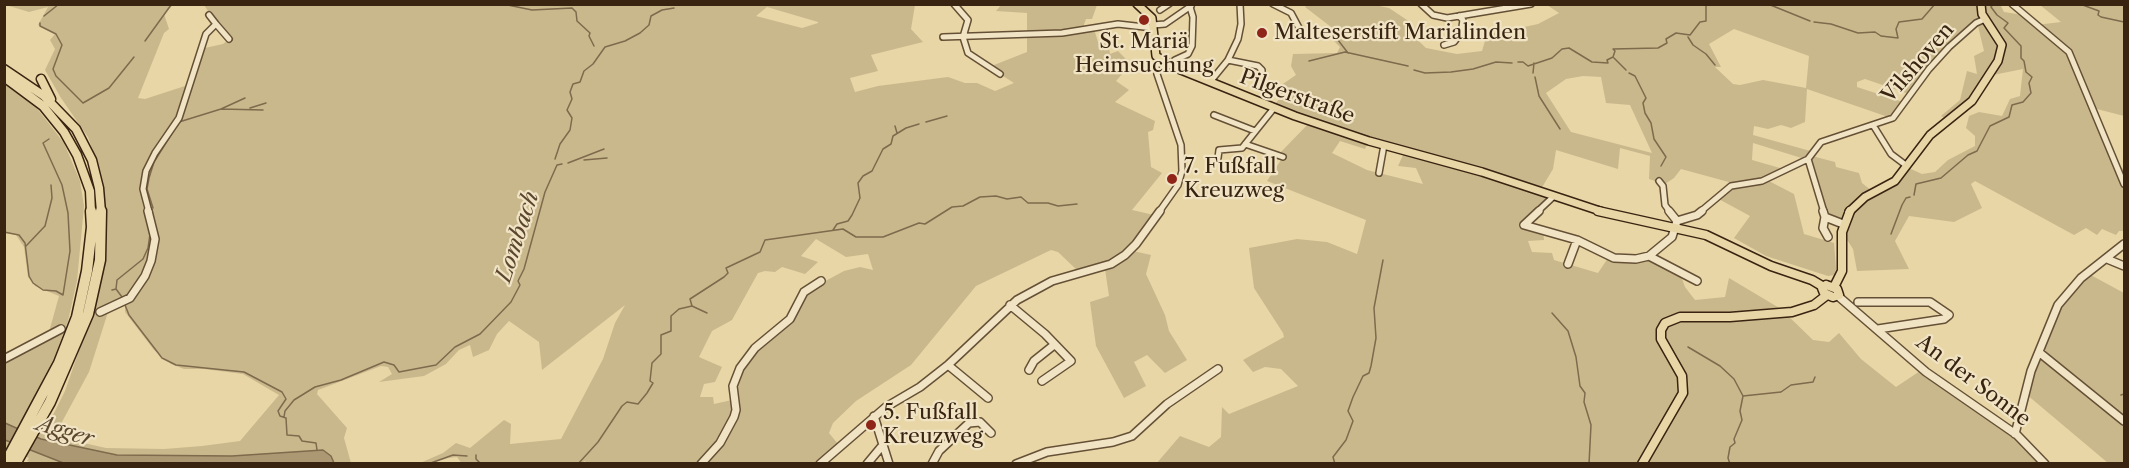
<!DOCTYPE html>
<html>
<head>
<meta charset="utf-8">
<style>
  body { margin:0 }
  #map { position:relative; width:2129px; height:468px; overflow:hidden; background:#e8d6a6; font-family:"Libre Caslon Text",serif }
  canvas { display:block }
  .frame { position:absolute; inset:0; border:6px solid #392311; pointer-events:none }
</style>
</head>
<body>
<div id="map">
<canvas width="2129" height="468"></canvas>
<div class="frame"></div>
</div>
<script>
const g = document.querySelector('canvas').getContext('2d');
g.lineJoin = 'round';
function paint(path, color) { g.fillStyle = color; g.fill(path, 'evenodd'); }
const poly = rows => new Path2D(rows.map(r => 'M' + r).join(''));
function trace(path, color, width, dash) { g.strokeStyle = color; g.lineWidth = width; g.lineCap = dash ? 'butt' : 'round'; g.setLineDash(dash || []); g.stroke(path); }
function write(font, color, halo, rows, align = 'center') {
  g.font = font + ' "Libre Caslon Text",serif'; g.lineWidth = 4.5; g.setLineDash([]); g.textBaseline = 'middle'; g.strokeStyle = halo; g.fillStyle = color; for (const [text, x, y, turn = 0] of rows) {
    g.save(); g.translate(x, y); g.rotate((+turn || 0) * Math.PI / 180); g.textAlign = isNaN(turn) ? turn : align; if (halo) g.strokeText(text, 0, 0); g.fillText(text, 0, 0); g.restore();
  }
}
const green = poly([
  [1370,4,1389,8,1410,22,1405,28,1426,48,1457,54,1482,51,1485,41,1476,32,1465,28,1465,21,1487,34,1506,31,1538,24,1559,13,1547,5,2000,4,2004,12,2023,15,2036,25,2061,22,2040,5,2124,5,2124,116,2093,108,2116,166,2124,169,2124,231,2119,231,2116,235,2102,229,2097,235,2086,228,2074,235,1975,181,1971,184,1982,208,1954,222,1909,216,1895,241,1909,269,1857,271,1853,249,1842,232,1843,224,1825,217,1808,160,1753,143,1752,160,1787,170,1767,180,1794,194,1804,234,1834,243,1836,269,1835,275,1828,276,1766,256,1734,238,1750,216,1715,197,1736,184,1681,169,1674,178,1665,184,1649,179,1650,156,1620,148,1618,169,1556,150,1553,169,1541,189,1423,152,1422,154,1422,152,1347,130,1274,105,1282,96,1271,92,1296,75,1291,66,1293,54,1337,53,1340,47,1329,36,1335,30,1305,7,1307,5],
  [1978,26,1984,51,1974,56,1977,74,1967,71,1960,100,1941,116,1946,119,1968,104,1989,73,1993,75,2023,69,2020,96,2010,99,2002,116,1979,112,1969,116,1966,128,1975,136,1975,146,1948,160,1935,172,1922,174,1911,169,1907,170,1894,187,1877,195,1862,183,1859,173,1836,167,1835,162,1812,156,1814,152,1753,135,1754,126,1768,129,1781,125,1791,128,1805,122,1807,89,1891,118,1903,102,1857,87,1857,82,1865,79,1909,94,1949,47],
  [1734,29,1809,56,1806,88,1763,80,1740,85,1733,84,1715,67,1721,67,1709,44],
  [1583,76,1601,77,1606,103,1630,105,1652,153,1571,132,1546,93,1566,79],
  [6,5,173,5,164,14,169,29,164,33,138,98,145,99,188,85,200,49,223,44,228,40,204,5,915,5,911,29,923,42,871,55,878,71,850,78,855,92,878,86,948,77,965,83,977,83,995,91,1014,83,989,67,1027,52,1027,13,996,11,1001,5,1097,5,1092,19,1086,19,1082,30,1094,29,1098,42,1108,42,1110,54,1118,51,1131,64,1116,81,1129,90,1115,102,1155,121,1153,130,1148,132,1151,167,1162,173,1132,210,1154,215,1129,250,1115,260,1079,272,1058,252,1051,250,976,286,911,365,856,401,833,423,829,433,838,444,819,461,822,463,703,463,722,443,736,417,738,410,735,386,738,373,762,344,791,319,805,292,844,271,860,267,873,270,868,254,846,257,816,239,801,256,818,262,805,274,782,267,775,272,765,271,758,273,732,320,712,331,699,357,722,367,715,382,704,384,700,397,713,397,714,404,732,400,735,410,719,442,700,463,587,464,585,461,580,464,462,464,457,457,448,458,432,463,420,463,443,453,456,443,470,448,504,420,511,424,510,444,561,439,603,359,615,323,625,305,542,370,539,342,509,321,497,334,489,350,473,357,470,345,459,350,446,364,424,376,379,382,392,374,388,367,381,366,318,390,317,394,347,428,344,438,351,463,334,463,331,456,323,450,327,463,34,464,27,461,29,458,6,449,5,451,5,360,48,337,49,334,5,358,5,354,49,332,59,296,35,286,28,277,24,247,16,235,5,233,5,83,36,107,64,143,80,181,84,206,77,281,68,321,54,358,20,424,43,434,106,448,164,449,202,446,240,441,279,395,243,374,204,369,184,369,171,364,154,350,125,312,125,303,132,299,138,285,147,275,155,248,152,249,144,275,129,298,101,310,109,309,89,372,56,433,46,429,65,391,99,293,105,256,107,217,100,171,88,137,61,98,45,70,55,49,50,40,55,34,38,25,48,7,29,12],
  [767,7,818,22,818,23,802,28,756,16],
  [1310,122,1368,142,1365,149,1340,141,1332,153,1367,170,1423,184,1416,168,1398,166,1404,153,1461,168,1547,196,1548,200,1524,225,1543,230,1544,240,1528,241,1532,252,1552,253,1554,260,1598,273,1608,258,1651,258,1681,276,1685,287,1695,300,1725,297,1729,278,1781,309,1813,340,1829,342,1839,333,1861,359,1896,387,1923,369,2015,433,2045,464,1156,464,1180,436,1209,447,1221,437,1222,407,1229,414,1298,386,1281,369,1265,367,1253,372,1243,360,1284,337,1283,333,1254,288,1249,248,1297,239,1327,242,1357,254,1366,220,1267,181,1283,157,1280,153],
  [1133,251,1151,255,1146,274,1165,315,1169,331,1187,360,1165,373,1147,355,1134,362,1146,386,1124,398,1096,346,1090,302,1109,296,1105,269],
  [2087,273,2124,293,2124,419,2043,353,2058,305],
  [2042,355,2124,426,2124,463,2108,463,2026,394]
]);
const water = poly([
  [5,423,41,439,117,455,232,456,323,450,331,456,334,463,66,464,5,440,5,423]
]);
const stream = poly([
  [503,4,532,10,572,8,576,12,577,21,590,33,589,36,594,46],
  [1768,4,1810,21],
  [2080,4,2099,11,2098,15,2101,17,2124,22],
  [44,16,59,4],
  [1814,22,1831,24,1858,33,1875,32,1881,36,1898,38,1896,29,1899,22,1922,19,1935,4],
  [40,23,40,26,56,34,62,45,53,69,56,76,83,103,109,88,134,57],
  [1688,37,1693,45,1706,54,1715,65],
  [1338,40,1348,53],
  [145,41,171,5],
  [1614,58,1626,70],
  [1309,61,1345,52,1408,66],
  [1518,62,1523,62,1528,66,1552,58,1562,49,1569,48,1592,62,1608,63,1607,60,1613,57,1615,51,1613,49,1658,48,1667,43,1666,39,1676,33,1690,35,1700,22,1706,21,1706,4],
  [1414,70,1425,73,1451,72,1473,69,1496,62,1512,63],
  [1533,73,1534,63],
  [1629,73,1635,76,1646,98,1643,103,1645,113,1651,123,1654,139,1666,157,1661,166],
  [1535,77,1539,96,1560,129],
  [250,108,266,103],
  [221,109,245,98],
  [926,122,947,116],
  [895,126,897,133],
  [555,159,560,144,570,130,572,118,567,110,572,99,570,92,573,84,580,82,584,71,593,64,605,47,625,41,640,33,649,25,651,16,662,10,674,8],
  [584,160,607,158],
  [568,163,604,149],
  [1914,195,1916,184,1941,178,1968,155,1977,151,1990,126,2009,117,2012,105,2023,102,2031,93,2029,83,2032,77,2026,72,2024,61,2021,58,2021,46,2004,28,2008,23,1997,15,1991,7,1993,4],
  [153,208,147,189,149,178,154,162,179,122,221,109,263,110],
  [833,230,837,224,848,221,852,215,860,198,858,183,863,176,872,171,883,149,891,144,893,136,906,128,919,124],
  [4,232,19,235,25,243,29,276,33,283,43,290,56,291,63,295,70,251,68,213,62,185,43,143,49,139],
  [1891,234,1902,205,1906,198,1910,197],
  [26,246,45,226,52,198,51,185],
  [116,289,117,280,143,259,148,248,150,234,146,215],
  [112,290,116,289,122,297],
  [125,305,129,315,162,358,176,365,244,372,282,392,286,399,278,411,280,416,286,418,287,435,299,436,302,441,316,443,317,450],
  [692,306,707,313],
  [1552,313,1568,331,1576,357,1580,386,1585,393,1584,402,1591,425,1589,464],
  [1688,347,1720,366,1734,379,1743,396],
  [2121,395,2124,394],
  [284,417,285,411,294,400,315,387,341,380,384,362,394,365,399,372,436,365,455,347,480,334,511,302,520,285,518,281,524,269,545,192,557,165,562,164],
  [476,455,476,459,481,464],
  [428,464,453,455,467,456],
  [578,464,598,442,622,406,627,402,638,404,647,393,653,383,650,381,652,363,661,354,661,335,671,331,671,316,679,309,692,306,690,299,724,277,728,273,726,268,760,252,765,240,843,229,856,237,883,237,919,223,925,224,952,207,963,206,980,197,996,196,1007,199,1021,197,1028,203,1048,203,1058,206,1077,204],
  [1335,464,1333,457,1346,440,1353,421,1348,411,1353,397,1363,376,1369,373,1371,366,1376,338,1374,308,1383,260],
  [1730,464,1728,458,1730,447,1735,443,1734,439,1742,420,1740,411,1743,396,1781,392,1791,385,1813,382,1815,377]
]);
const minorFar1 = poly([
  [954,4,968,20,963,37,968,53,1000,74],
  [1273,4,1291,13,1299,28],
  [1421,4,1433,15,1447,18,1531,4],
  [2012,4,2069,52,2124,184],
  [1160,10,1169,4],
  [216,24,229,39],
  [1153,25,1165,24,1191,6],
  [943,37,1062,33,1118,24,1153,28],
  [1444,45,1454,42,1461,33,1463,20,1459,16],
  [1175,60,1188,54,1192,46,1193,17,1190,7],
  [1228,60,1258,66,1262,70,1262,78],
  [1210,82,1228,60,1238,39,1241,24,1240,4],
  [1214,115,1255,131],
  [1873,125,1891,154,1907,166],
  [1245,144,1283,157],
  [1218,158,1219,150,1242,148,1274,108],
  [1808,159,1824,212],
  [1379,173,1384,145],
  [1659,181,1663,186,1665,205,1670,212],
  [149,212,143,189,146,171,155,153,179,118,206,34,216,24,209,15],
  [1159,212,1178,185,1182,171,1181,145,1157,74,1156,66,1160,61],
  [1537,212,1554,196],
  [1700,212,1731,186,1762,181,1808,159,1821,142,1893,118,1929,69,1949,47,1976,23,1985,19]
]);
const minor = poly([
  [1539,211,1524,225,1577,240,1614,258,1636,259,1649,256,1672,237,1677,221,1669,211],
  [1823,211,1825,217,1843,224],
  [1825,217,1823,228,1828,237],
  [1677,221,1697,215,1702,211],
  [1649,256,1697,281],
  [2107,259,2124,266],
  [1568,264,1577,240],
  [1838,296,1926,372,2017,435,2045,464],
  [1858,302,1930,302,1949,315,1944,319,1878,329],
  [1010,305,1045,334,1071,361,1042,381],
  [100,312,130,298,145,276,151,261,155,239,148,211],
  [2040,353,2124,421],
  [4,359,61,329],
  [948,365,988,398],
  [1029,370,1034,361,1054,345],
  [874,416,889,464],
  [2015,434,2031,371,2058,305,2081,278,2124,244],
  [701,464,720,443,734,417,736,410,733,386,740,368,755,348,790,319,804,292,821,281],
  [820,464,886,407,920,387,948,365,1017,300,1052,281,1111,264,1125,255,1136,244,1160,211],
  [867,464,882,446],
  [932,464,939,451,969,423,980,422,991,433],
  [1016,464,1047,452,1113,442,1132,436,1167,404,1218,369]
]);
const majorFar1 = poly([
  [1137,4,1152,18,1156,56,1176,68,1295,116,1369,141,1482,172,1603,212],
  [1849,212,1865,197,1895,181,1930,135,1972,101,1998,61,2002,45,1982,14,1981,4]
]);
const major = poly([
  [1598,211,1706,235,1771,266,1812,280,1822,286],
  [1826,285,1837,289,1839,295,1833,297,1824,293,1822,288,1826,285],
  [1834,287,1842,271,1842,232,1850,211],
  [1642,464,1683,393,1682,376,1661,339,1661,330,1665,323,1680,317,1730,317,1792,312,1814,305,1827,295]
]);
const highwayFar1 = poly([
  [4,69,44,96,76,129,92,160,99,188,101,212],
  [4,77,43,106,64,132,77,155,90,191,91,212],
  [41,79,51,99]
]);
const highway = poly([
  [5,464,59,363,77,317,87,271,92,227,91,211],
  [15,464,50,402,88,314,100,260,101,211]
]);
const markers = [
  [1144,20,6,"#8f2418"],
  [1262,33,6,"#8f2418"],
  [1172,179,6,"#8f2418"],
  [871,425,6,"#8f2418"]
];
const poiNames = [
  ["Malteserstift Marialinden",1274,33],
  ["St. Mariä",1144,42,"center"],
  ["Heimsuchung",1144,66,"center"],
  ["7. Fußfall",1184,167],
  ["Kreuzweg",1184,191],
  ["5. Fußfall",883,413],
  ["Kreuzweg",883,437]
];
const streetNames = [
  ["Vilshoven",1918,63,-49],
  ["Pilgerstraße",1297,97,20],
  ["An der Sonne",1973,381,37]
];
const waterNames = [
  ["Lombach",518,237,-72],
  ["Agger",65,432,17]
];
paint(green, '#cab88d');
paint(water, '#ac9973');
trace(water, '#7e6a4c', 1.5);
trace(stream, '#7e6a4c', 1.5);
trace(minorFar1, '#655036', 8);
trace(minor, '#655036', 10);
trace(majorFar1, '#392311', 10);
trace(major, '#392311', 11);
trace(highwayFar1, '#392311', 11);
trace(highway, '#392311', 13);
trace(minorFar1, '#f0e4c5', 5);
trace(minor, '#f0e4c5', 7);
trace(majorFar1, '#e8d6a6', 7);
trace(major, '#e8d6a6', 8);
trace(highwayFar1, '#e8d6a6', 8);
trace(highway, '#e8d6a6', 10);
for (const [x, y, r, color] of markers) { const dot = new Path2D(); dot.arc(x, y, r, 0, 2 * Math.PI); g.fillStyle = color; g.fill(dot); trace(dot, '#f0e4c5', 2); }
write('21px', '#392311', '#f0e4c5', poiNames, 'left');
write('21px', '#392311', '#f0e4c5', streetNames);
write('italic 22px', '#5c462e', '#f0e4c5', waterNames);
</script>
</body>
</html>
